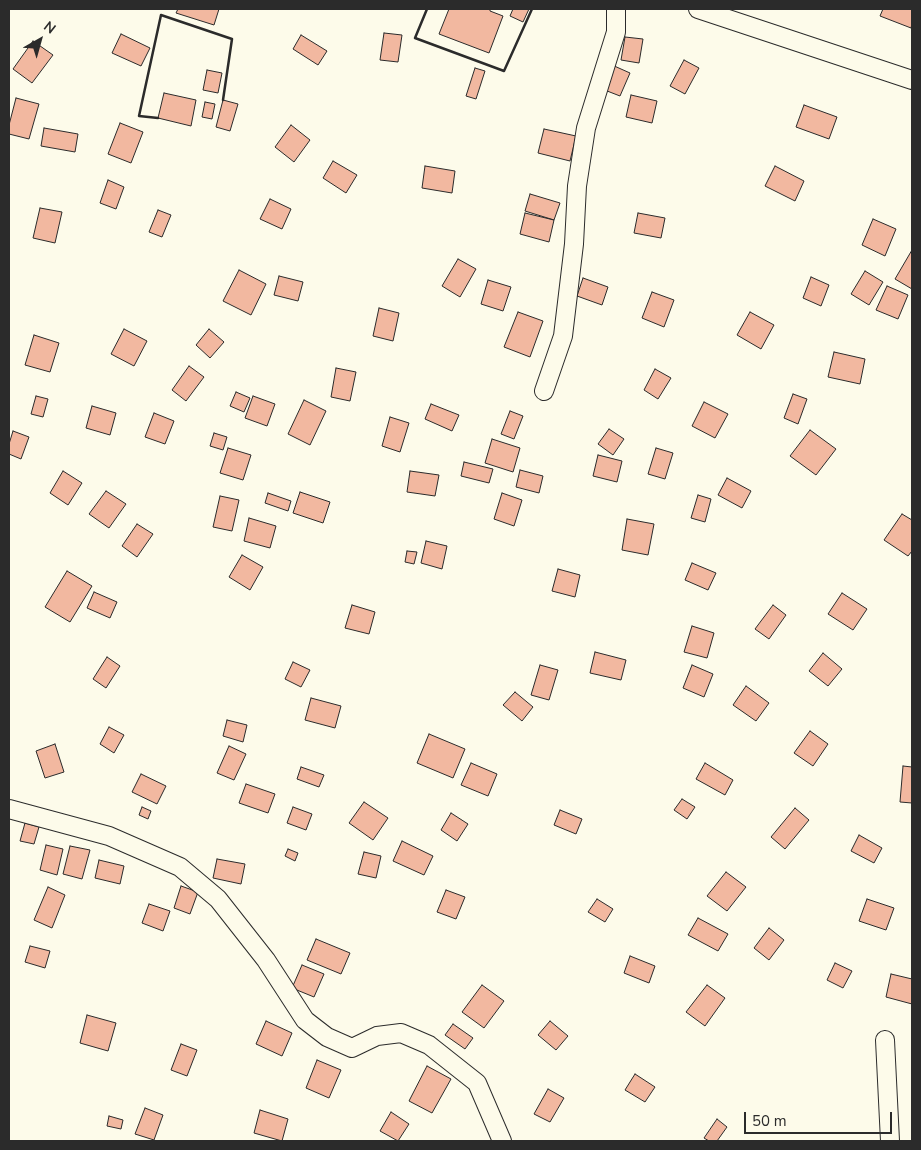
<!DOCTYPE html>
<html>
<head>
<meta charset="utf-8">
<style>
  body { margin:0 }
  #map { position:relative; width:921px; height:1150px; overflow:hidden; background:#fdfbea; font-family:"Nunito Sans",sans-serif }
  canvas { display:block }
  .frame { position:absolute; inset:0; border:10px solid #2b2b2b; pointer-events:none }
  .north { position:absolute; left:15px; top:15px; width:50px; height:50px; -webkit-text-stroke:4px #fdfbea; paint-order:stroke; rotate:38deg; font-size:14px; font-weight:700; line-height:20px; text-align:center; color:#2b2b2b }
  .north::after { content:''; display:block; margin:auto; width:18px; height:22px; background:#2b2b2b; clip-path:polygon(50% 0,100% 100%,50% 72%,0 100%) }
  .scale { position:absolute; left:744px; top:1112px; width:148px; height:22px; box-sizing:border-box; border:2px solid #2b2b2b; border-top:0; padding-left:6px; font-size:15px; line-height:18px; white-space:nowrap; color:#2b2b2b; -webkit-text-stroke:4px #fdfbea; paint-order:stroke }
</style>
</head>
<body>
<div id="map">
<canvas width="921" height="1150"></canvas>
<div class="frame"></div>
<div class="north">N</div>
<div class="scale">50 m</div>
</div>
<script>
const g = document.querySelector('canvas').getContext('2d');
g.lineJoin = 'round';
function paint(path, color) { g.fillStyle = color; g.fill(path, 'evenodd'); }
const poly = rows => new Path2D(rows.map(r => 'M' + r).join(''));
function trace(path, color, width, dash) { g.strokeStyle = color; g.lineWidth = width; g.lineCap = dash ? 'butt' : 'round'; g.setLineDash(dash || []); g.stroke(path); }
const building = poly([
  [178,9,219,9,214,25,176,13,178,9],
  [449,9,490,9,490,11,503,16,489,53,439,34,449,9],
  [513,9,529,9,523,22,510,16,513,9],
  [883,9,912,9,912,24,911,28,880,16,883,9],
  [384,33,402,35,398,62,380,60,384,33],
  [121,34,150,48,141,66,112,53,121,34],
  [301,35,327,51,318,65,293,49,301,35],
  [625,37,643,39,639,63,621,60,625,37],
  [33,41,53,55,32,83,13,69,33,41],
  [684,60,699,68,685,94,670,86,684,60],
  [612,65,630,73,620,96,602,89,612,65],
  [475,68,485,71,476,99,466,96,475,68],
  [207,70,222,73,218,93,203,90,207,70],
  [164,93,196,100,191,126,158,118,164,93],
  [631,95,657,101,652,123,626,117,631,95],
  [16,98,39,104,29,139,9,134,9,125,16,98],
  [223,100,238,104,230,131,216,127,223,100],
  [205,102,215,104,212,119,202,117,205,102],
  [804,105,837,117,829,139,796,127,804,105],
  [120,123,143,132,131,163,108,154,120,123],
  [291,125,310,140,294,162,275,147,291,125],
  [44,128,78,134,75,152,41,146,44,128],
  [544,129,576,136,570,161,538,153,544,129],
  [333,161,357,175,346,193,323,178,333,161],
  [425,166,455,171,452,193,422,188,425,166],
  [775,166,804,181,795,201,765,186,775,166],
  [108,180,124,187,116,209,100,203,108,180],
  [530,194,560,203,554,220,525,211,530,194],
  [270,199,291,209,282,229,260,219,270,199],
  [40,208,62,212,55,243,33,238,40,208],
  [158,210,171,215,162,237,149,232,158,210],
  [525,213,554,220,549,242,520,234,525,213],
  [638,213,665,218,661,238,634,233,638,213],
  [873,219,896,229,885,256,862,245,873,219],
  [912,250,912,289,895,279,912,250],
  [458,259,476,269,460,297,442,286,458,259],
  [239,270,266,284,251,315,223,301,239,270],
  [865,271,883,282,869,305,851,294,865,271],
  [279,276,303,282,298,301,274,295,279,276],
  [811,277,829,285,821,306,803,298,811,277],
  [583,278,608,287,602,305,577,296,583,278],
  [488,280,511,287,503,311,481,304,488,280],
  [887,286,908,295,898,319,876,310,887,286],
  [652,292,674,300,664,327,642,318,652,292],
  [379,308,399,313,393,341,373,336,379,308],
  [518,312,543,321,530,357,504,347,518,312],
  [750,312,774,325,761,349,737,335,750,312],
  [124,329,147,341,134,366,111,354,124,329],
  [209,329,224,342,210,358,196,345,209,329],
  [34,335,59,343,50,372,25,365,34,335],
  [834,352,865,359,860,384,828,377,834,352],
  [189,366,204,377,186,401,172,390,189,366],
  [336,368,356,372,350,401,331,397,336,368],
  [655,369,671,378,658,399,644,390,655,369],
  [236,392,250,398,244,412,230,406,236,392],
  [793,394,807,399,798,424,784,418,793,394],
  [36,396,48,399,43,417,31,414,36,396],
  [253,396,275,404,267,426,245,418,253,396],
  [304,400,326,411,310,445,288,434,304,400],
  [704,402,728,414,715,438,692,426,704,402],
  [431,404,459,415,452,431,425,419,431,404],
  [92,406,116,413,110,435,86,428,92,406],
  [510,411,523,416,514,439,501,434,510,411],
  [154,413,174,421,165,444,145,437,154,413],
  [390,417,409,423,400,452,382,446,390,417],
  [609,429,624,439,613,455,598,444,609,429],
  [810,430,836,449,816,475,790,456,810,430],
  [13,431,29,437,21,459,9,454,9,444,13,431],
  [214,433,227,437,223,450,210,446,214,433],
  [492,439,520,448,513,472,485,463,492,439],
  [228,448,251,455,243,480,220,473,228,448],
  [656,448,673,453,665,479,648,474,656,448],
  [598,455,622,461,617,482,593,476,598,455],
  [464,462,493,469,489,483,461,476,464,462],
  [520,470,543,476,539,493,516,487,520,470],
  [63,471,82,483,68,505,50,493,63,471],
  [410,471,439,475,435,496,407,492,410,471],
  [727,478,751,491,742,508,718,495,727,478],
  [106,491,126,504,109,528,89,514,106,491],
  [300,492,330,502,323,523,293,513,300,492],
  [268,493,291,501,288,511,265,503,268,493],
  [502,493,522,500,514,526,494,519,502,493],
  [698,495,711,499,705,522,691,518,698,495],
  [220,496,239,500,232,531,213,527,220,496],
  [902,514,912,520,912,551,908,556,884,540,902,514],
  [249,518,276,526,270,548,244,541,249,518],
  [627,519,654,524,648,555,622,550,627,519],
  [137,524,153,534,137,557,122,546,137,524],
  [426,541,447,546,442,569,421,563,426,541],
  [407,551,417,552,414,564,405,562,407,551],
  [242,555,263,567,250,590,229,577,242,555],
  [692,563,716,573,708,590,685,580,692,563],
  [558,569,580,575,575,597,552,591,558,569],
  [67,571,92,586,70,622,45,607,67,571],
  [94,592,117,602,110,618,87,608,94,592],
  [842,593,867,609,853,630,828,614,842,593],
  [352,605,375,612,369,634,345,628,352,605],
  [773,605,786,615,769,639,755,629,773,605],
  [692,626,714,633,707,658,684,652,692,626],
  [595,652,626,660,621,680,590,673,595,652],
  [823,653,842,669,828,686,809,671,823,653],
  [107,657,120,666,106,688,93,679,107,657],
  [293,662,310,670,301,687,285,679,293,662],
  [540,665,558,670,549,700,531,695,540,665],
  [692,665,713,674,704,697,683,688,692,665],
  [746,686,769,703,756,721,733,705,746,686],
  [515,692,533,707,522,721,503,705,515,692],
  [311,698,341,706,335,728,305,720,311,698],
  [227,720,247,725,243,742,223,736,227,720],
  [109,727,124,735,114,753,100,744,109,727],
  [810,731,828,744,813,766,794,753,810,731],
  [429,734,465,749,453,778,417,763,429,734],
  [55,744,64,772,45,778,36,751,55,744],
  [229,746,246,754,234,780,217,773,229,746],
  [471,763,497,774,488,796,461,785,471,763],
  [705,763,733,780,725,795,696,779,705,763],
  [903,766,912,767,912,803,900,802,903,766],
  [301,767,324,775,319,787,297,779,301,767],
  [141,774,166,786,157,804,132,792,141,774],
  [246,784,275,794,268,813,239,803,246,784],
  [682,799,695,807,687,819,674,810,682,799],
  [364,802,388,818,373,840,349,823,364,802],
  [142,807,151,811,148,819,139,815,142,807],
  [293,807,312,814,306,830,287,823,293,807],
  [795,808,809,820,785,849,771,837,795,808],
  [560,810,582,819,576,834,554,825,560,810],
  [451,813,468,824,457,841,441,830,451,813],
  [25,823,39,827,34,844,20,841,25,823],
  [859,835,882,848,874,863,851,851,859,835],
  [402,841,433,856,424,875,393,861,402,841],
  [46,845,63,849,57,875,40,870,46,845],
  [70,846,90,850,82,879,63,874,70,846],
  [288,849,298,853,295,861,285,856,288,849],
  [364,852,381,856,376,878,358,874,364,852],
  [217,859,245,864,241,884,213,878,217,859],
  [99,860,124,866,120,884,95,878,99,860],
  [726,872,746,887,727,911,707,896,726,872],
  [181,886,198,892,190,914,174,908,181,886],
  [48,887,65,895,52,928,34,920,48,887],
  [446,890,465,897,456,919,437,912,446,890],
  [597,899,613,909,605,922,588,912,597,899],
  [867,899,894,908,886,930,859,921,867,899],
  [149,904,170,911,163,931,142,923,149,904],
  [698,918,728,934,718,951,688,935,698,918],
  [769,928,784,940,769,960,754,948,769,928],
  [316,939,350,953,341,974,307,960,316,939],
  [30,946,50,951,45,968,25,962,30,946],
  [630,956,655,966,649,983,624,973,630,956],
  [835,963,852,971,843,988,827,980,835,963],
  [302,965,324,974,314,997,292,988,302,965],
  [891,974,912,979,912,1004,886,997,891,974],
  [482,985,504,1001,484,1028,462,1012,482,985],
  [707,985,725,998,705,1026,686,1012,707,985],
  [87,1015,116,1023,108,1051,80,1043,87,1015],
  [266,1021,292,1033,282,1056,256,1044,266,1021],
  [550,1021,568,1036,556,1050,538,1035,550,1021],
  [453,1024,473,1038,465,1049,445,1035,453,1024],
  [181,1044,197,1050,187,1076,171,1070,181,1044],
  [317,1060,341,1070,329,1098,306,1088,317,1060],
  [427,1066,451,1079,432,1113,409,1101,427,1066],
  [635,1074,655,1087,645,1102,625,1090,635,1074],
  [548,1089,564,1098,550,1122,534,1114,548,1089],
  [145,1108,163,1115,154,1140,135,1134,145,1108],
  [260,1110,288,1119,282,1141,254,1133,260,1110],
  [391,1112,409,1124,398,1141,380,1131,391,1112],
  [109,1116,123,1120,121,1129,107,1126,109,1116],
  [717,1119,727,1127,717,1141,709,1141,704,1138,717,1119]
]);
const street = poly([
  [698,9,912,80],
  [544,391,563,336,574,244,577,186,586,128,616,32,616,9],
  [9,809,109,836,180,867,218,899,266,960,305,1020,327,1037,352,1048,377,1036,401,1033,429,1045,477,1083,502,1141],
  [885,1040,890,1141]
]);
const wall = poly([
  [427,9,415,38,504,71,532,9],
  [158,118,139,116,161,15,232,39,223,100]
]);
paint(building, '#f2b8a0');
trace(building, '#2b2b2b', 1);
trace(street, '#2b2b2b', 20);
trace(street, '#fdfbea', 18);
trace(wall, '#2b2b2b', 2.5);
</script>
</body>
</html>
